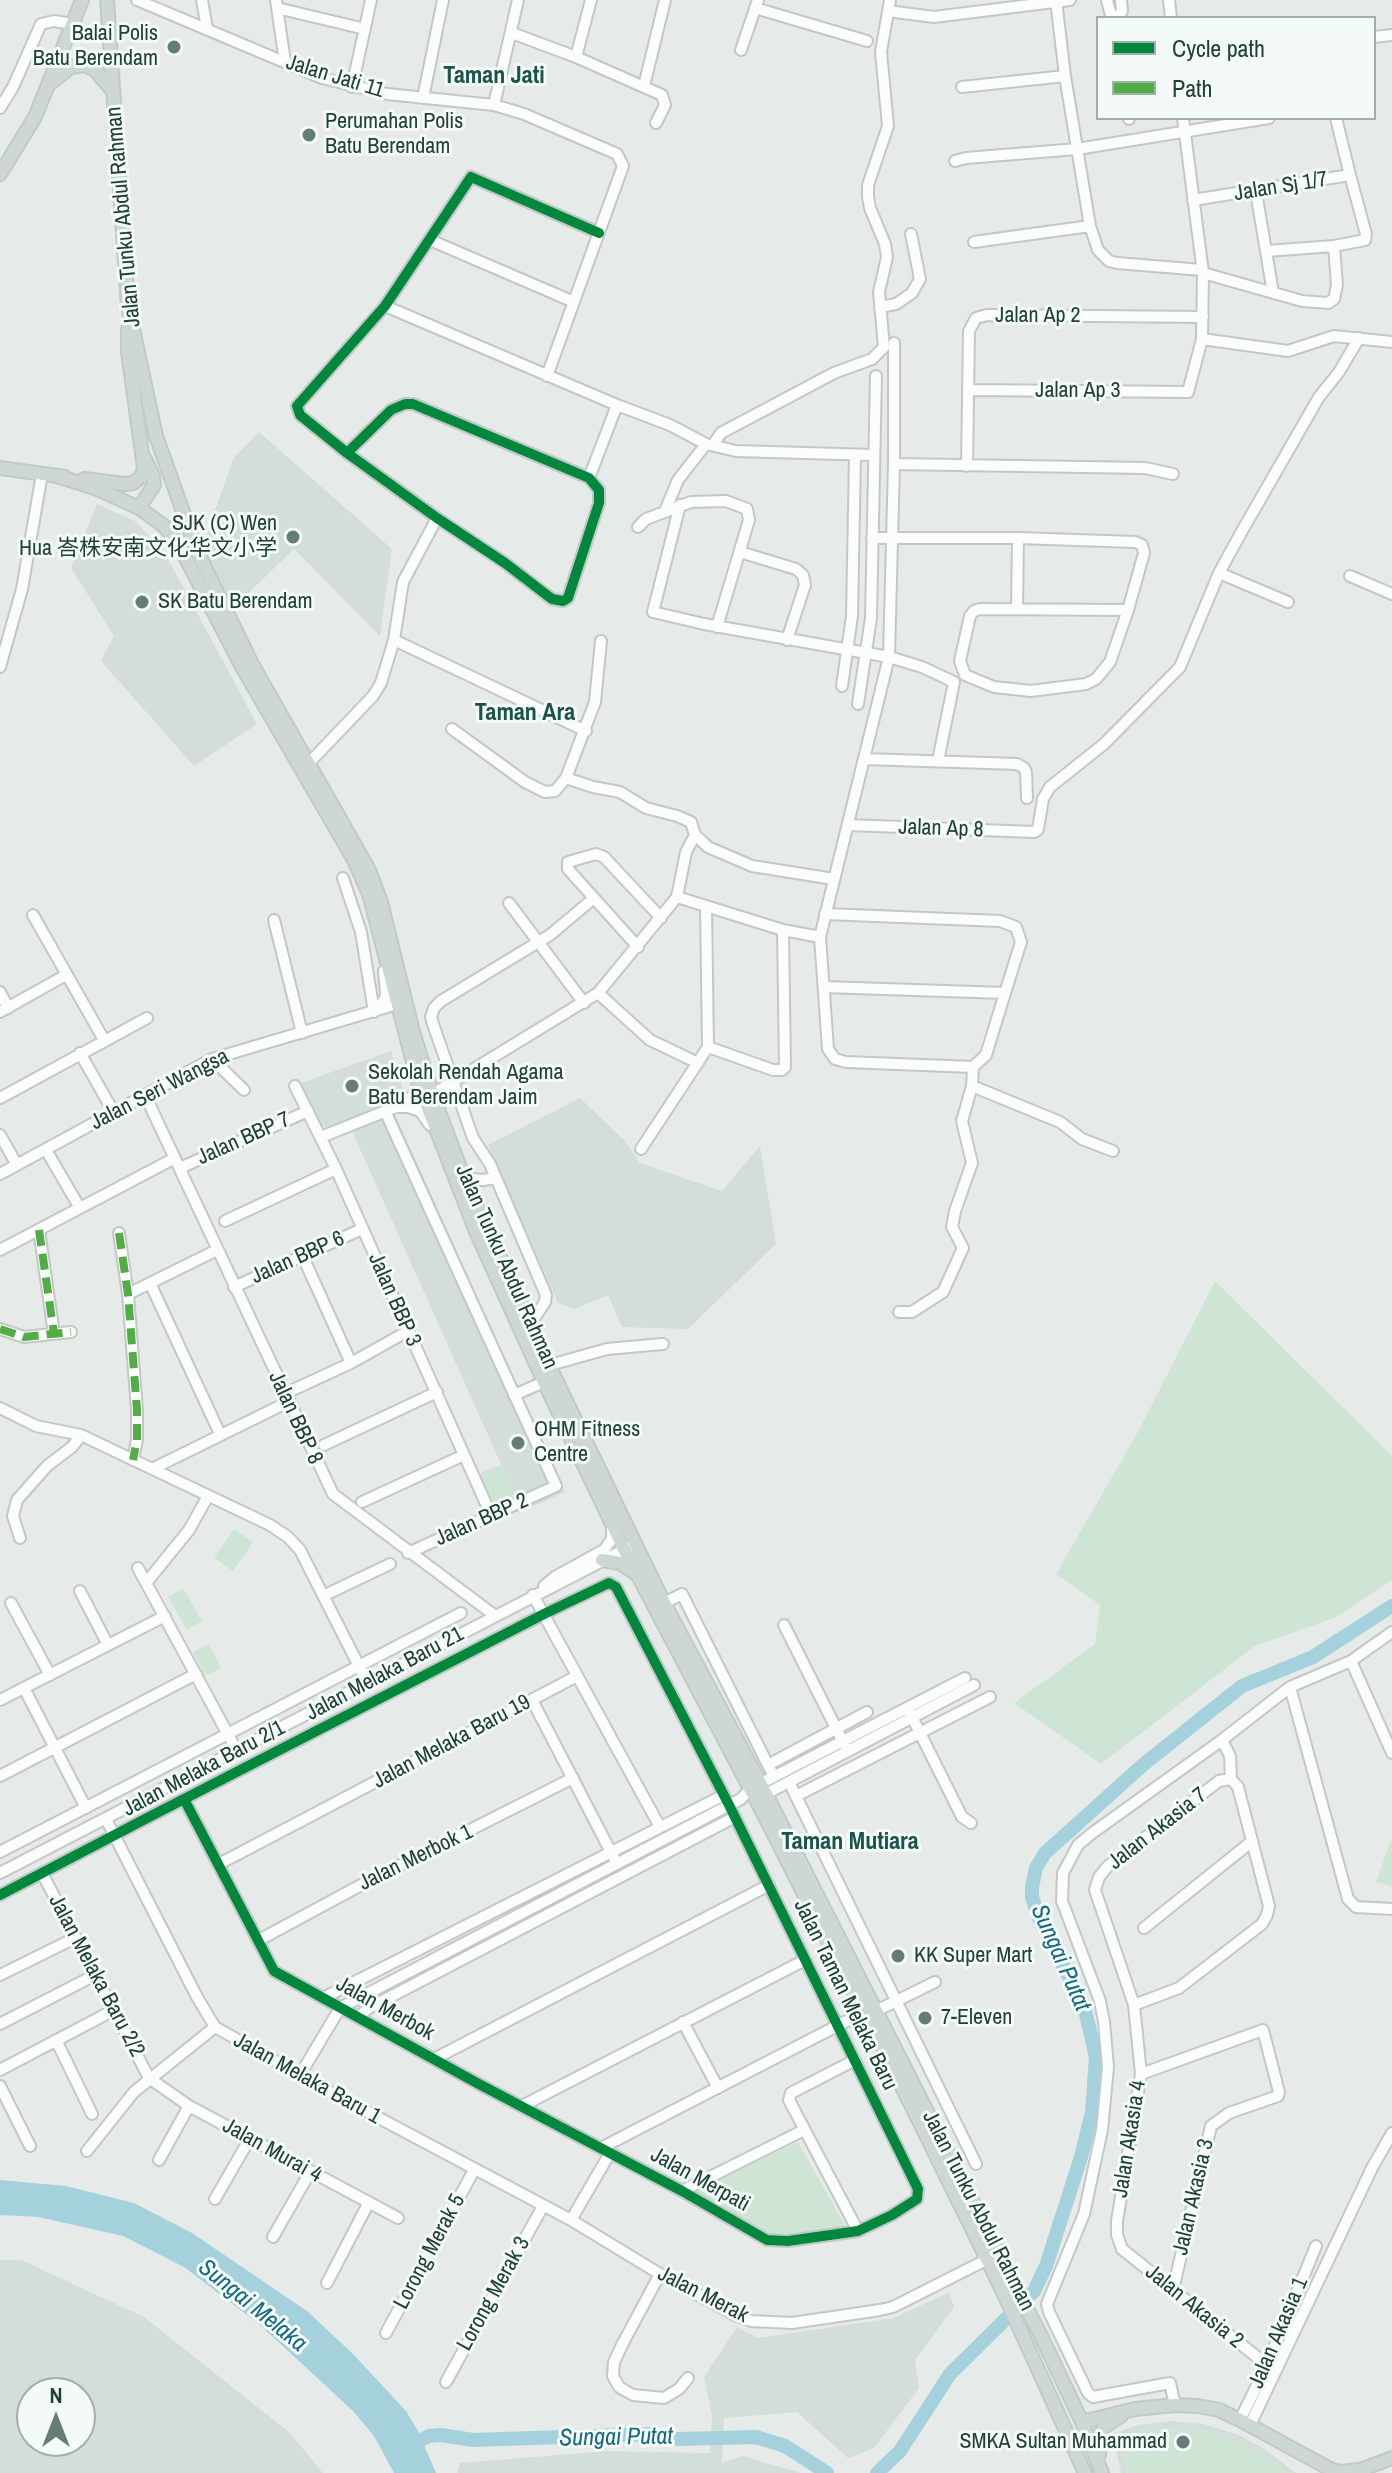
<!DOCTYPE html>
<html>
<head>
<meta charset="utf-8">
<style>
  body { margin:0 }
  #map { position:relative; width:1392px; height:2473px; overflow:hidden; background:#e6ebe9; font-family:"Archivo Narrow",sans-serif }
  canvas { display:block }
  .legend { position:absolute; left:1096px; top:16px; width:280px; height:104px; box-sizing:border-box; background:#f3faf7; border:2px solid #9fb0ab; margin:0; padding:10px 14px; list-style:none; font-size:24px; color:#214039 }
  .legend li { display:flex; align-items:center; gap:16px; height:40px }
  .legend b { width:40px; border:2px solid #9fb0ab }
  .north { position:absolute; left:16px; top:2377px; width:80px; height:80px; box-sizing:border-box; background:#f3faf7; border:2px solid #9fb0ab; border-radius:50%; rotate:0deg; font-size:22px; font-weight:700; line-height:32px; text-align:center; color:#214039 }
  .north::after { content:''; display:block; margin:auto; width:28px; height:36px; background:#667c77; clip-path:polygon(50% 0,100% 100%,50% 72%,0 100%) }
</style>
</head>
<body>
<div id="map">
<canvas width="1392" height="2473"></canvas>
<ul class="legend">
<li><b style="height:10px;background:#00873e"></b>Cycle path</li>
<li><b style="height:10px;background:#52ad46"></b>Path</li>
</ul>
<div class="north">N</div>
</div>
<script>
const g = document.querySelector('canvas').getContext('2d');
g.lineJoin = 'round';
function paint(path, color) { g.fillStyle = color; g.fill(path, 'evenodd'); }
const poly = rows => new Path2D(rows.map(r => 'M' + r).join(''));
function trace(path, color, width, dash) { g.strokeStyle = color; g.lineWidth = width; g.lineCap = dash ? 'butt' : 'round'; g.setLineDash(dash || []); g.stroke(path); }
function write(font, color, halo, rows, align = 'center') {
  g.font = font + ' "Archivo Narrow","Noto Sans SC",sans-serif'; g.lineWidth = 6; g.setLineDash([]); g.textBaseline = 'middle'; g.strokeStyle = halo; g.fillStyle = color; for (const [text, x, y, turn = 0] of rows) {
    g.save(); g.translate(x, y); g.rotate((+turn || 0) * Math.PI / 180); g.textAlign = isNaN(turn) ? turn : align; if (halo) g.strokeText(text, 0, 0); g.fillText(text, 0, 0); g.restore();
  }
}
const built = poly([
  [259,432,392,549,380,636,294,549,229,612,205,552,210,525,233,459],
  [97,504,135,521,163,550,257,724,194,766,101,661,114,636,71,568],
  [391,1051,403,1090,399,1099,330,1129,319,1124,301,1083],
  [580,1098,624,1140,640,1163,722,1191,760,1146,776,1244,688,1329,622,1327,608,1295,575,1309,558,1303,488,1145],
  [394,1112,565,1492,522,1511,352,1131],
  [0,2260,21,2260,144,2317,289,2432,323,2473,0,2473],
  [32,2393,80,2393,80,2441,32,2441],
  [949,2292,954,2307,915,2360,919,2388,874,2448,848,2458,797,2412,724,2418,722,2463,742,2456,801,2473,457,2473,460,2463,607,2451,710,2453,712,2415,704,2377,737,2327,758,2338,894,2318],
  [1170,2421,1203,2424,1239,2435,1266,2450,1296,2473,1121,2473,1112,2434,1138,2425]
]);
const green = poly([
  [1215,1281,1392,1456,1392,1580,1337,1617,1255,1646,1101,1764,1014,1703,1095,1644,1100,1605,1056,1574,1139,1430],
  [501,1465,517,1497,497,1506,491,1502,478,1474],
  [234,1529,253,1542,233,1571,214,1558],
  [183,1588,202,1621,187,1630,168,1597],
  [209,1644,221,1668,205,1676,193,1652],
  [1392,1837,1392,1887,1376,1882],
  [798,2142,846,2227,833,2233,764,2236,691,2193],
  [1171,2428,1205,2430,1238,2442,1265,2455,1288,2473,1127,2473,1118,2438,1144,2430]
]);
const water = poly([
  [0,2180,66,2186,134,2203,192,2233,307,2311,354,2355,406,2411,418,2431,436,2473,394,2473,374,2436,353,2411,259,2324,184,2267,123,2236,38,2217,0,2215]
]);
const river = poly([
  [405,2448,429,2436,441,2435,473,2440,653,2434,678,2439,756,2437,785,2446,827,2473],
  [877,2473,900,2451,950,2374,1034,2291,1046,2266,1081,2157,1092,2112,1096,2057,1084,2006,1040,1921,1032,1897,1032,1887,1036,1868,1045,1853,1144,1764,1242,1686,1313,1657,1392,1606]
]);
const minor = poly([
  [137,0,322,78,387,94,494,105,524,114,617,154,623,166,547,376],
  [202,0,207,29],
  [276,0,285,62],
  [1056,0,1065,76,1090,226,1098,250,1109,261,1117,263,1202,270],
  [1107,0,1110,12,1115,18],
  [1169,0,1171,18],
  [277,8,365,29],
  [755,8,867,41],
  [888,11,934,17,1070,0],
  [1118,18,1122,11,1121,0],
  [512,33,576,57,662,95,665,105,656,123],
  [1374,37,1392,35],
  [741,50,758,0],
  [576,57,591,0],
  [644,86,665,0],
  [352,87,371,0],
  [962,87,1065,76],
  [423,98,443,0],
  [494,105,518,0],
  [0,108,13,87,41,24,54,21,73,24],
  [1129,118,1129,119],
  [1336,118,1350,175],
  [955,161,966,158,1077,149,1269,118],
  [1256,192,1273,293],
  [1193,200,1350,175,1366,234,1365,240,1334,246,1267,251],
  [430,240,574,302],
  [974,242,1090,226],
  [1203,273,1302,301,1328,303,1334,299,1337,285,1334,246],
  [385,306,617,405,670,425,706,444,736,451,874,455],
  [880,307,896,304,912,293,920,279,911,234],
  [1202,339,1288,351,1334,336,1392,342],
  [894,343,894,464,889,657,820,937,828,1049,835,1059,846,1062,973,1067,986,1055,1005,993],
  [969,390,1188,392,1202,339,1203,273,1183,118],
  [713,445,721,433,834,373,872,359,884,347,879,292,887,257,885,244,870,208,868,197,868,185,888,126,881,52,890,0],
  [347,453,391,410,405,404,413,404,589,478,599,490,599,503,568,598,563,601,552,599,505,563,437,518,347,453,300,415,297,406,385,306,471,177,599,233],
  [894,464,1145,468,1173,474],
  [967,466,969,331,976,318,987,315,1203,317],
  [589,478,617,405],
  [680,505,653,612,704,624,889,657,922,667,954,682,938,761],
  [665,511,678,480,706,444],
  [638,527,646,519,691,502,726,501,747,509,749,520,717,627],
  [872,538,1018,538,1135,542,1142,545,1144,553,1128,610,1110,662,1096,679,1086,684,1031,691,994,687,965,675,960,661,970,616,974,611,980,609,1128,610],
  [740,552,796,569,803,575,805,585,787,640],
  [1219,573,1288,602],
  [1350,576,1392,594],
  [1017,609,1018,538],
  [394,640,586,731],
  [0,667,22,589,42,474],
  [842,686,852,616,855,455],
  [858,704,871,618,876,376],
  [452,729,525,782,545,792,555,791,566,778,595,702,601,641],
  [864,759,1017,764,1024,768,1026,772,1027,798],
  [308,764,373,696,381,683,394,640,403,582,437,518],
  [566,778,593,787,620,792,646,808,677,816,691,822,695,835,686,852,677,897],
  [848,825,1035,832,1038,829,1043,799,1050,787,1104,744,1180,667,1219,573,1242,531,1319,397,1339,372,1359,338],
  [695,835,708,847,752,866,834,879],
  [343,878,361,932,374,1012],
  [509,903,584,1003],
  [33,915,104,1040],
  [274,920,302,1033],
  [638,947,568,869,568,862,596,854,604,857,661,918],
  [824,987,1005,993,1021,942,1016,927,1000,921,825,914],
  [0,992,8,1008],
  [598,993,650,1040,698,1063],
  [375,1011,385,999,386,993,384,971],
  [0,1012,66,975],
  [708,1047,773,1070,782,1070,785,1067,783,930],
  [80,1053,113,1111],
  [212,1059,244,1090],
  [295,1086,336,1169,491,1515],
  [972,1086,1060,1122,1082,1139,1113,1151],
  [145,1095,333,1494,494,1615],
  [428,1097,598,993,677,897,783,930,820,937],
  [0,1098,147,1018],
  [398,1107,408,1107,420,1111,430,1125],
  [385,1111,556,1486,408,1553],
  [0,1135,17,1165],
  [321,1137,396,1107,412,1097,419,1085],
  [641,1149,708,1047,706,906],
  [46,1150,80,1208],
  [180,1168,308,1111],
  [0,1174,212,1059,404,1002],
  [464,1178,483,1180,496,1178,546,1295,545,1302,531,1323],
  [496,1178,490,1164,473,1138,434,1027,431,1017,434,1008,441,1001,550,935,594,898],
  [225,1221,336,1169],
  [39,1230,54,1334],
  [119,1233,128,1294,137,1410,137,1440,133,1460],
  [0,1250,175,1158],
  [303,1257,351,1363],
  [150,1283,220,1434],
  [234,1287,362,1229],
  [128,1294,217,1250],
  [899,1312,912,1312,943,1292,963,1248,952,1227,955,1211,972,1163,962,1121,972,1086,973,1067],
  [0,1329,24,1337,71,1332],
  [550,1365,607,1349,663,1344],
  [284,1394,351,1363,408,1331],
  [514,1395,544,1382],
  [0,1408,36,1426,81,1435,270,1525,288,1537,300,1550,367,1682],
  [324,1445,437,1392],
  [152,1469,288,1402],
  [362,1502,464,1455],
  [20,1538,13,1516,17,1500,47,1466,72,1447,81,1435],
  [138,1568,237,1751],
  [146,1583,189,1530,208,1496],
  [544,1586,555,1577,604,1550,612,1539,612,1527],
  [80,1591,108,1645],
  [533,1595,660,1827],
  [323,1596,390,1564],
  [11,1603,50,1675],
  [664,1603,682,1594,774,1777],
  [784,1625,844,1744],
  [1351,1661,1392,1753],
  [1290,1687,1348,1899,1356,1907,1392,1909],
  [24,1688,86,1808],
  [0,1700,165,1616],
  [532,1700,614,1858],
  [910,1713,962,1817,971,1823],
  [1222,1740,1230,1756,1231,1779],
  [768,1765,867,1712],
  [0,1776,196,1674],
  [1231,1779,1219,1781,1108,1866,1099,1877,1095,1890,1134,2005,1141,2074,1117,2221,1117,2235,1122,2249,1267,2365],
  [789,1782,976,2164],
  [796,1796,990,1697],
  [760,1797,974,1685],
  [106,1819,197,1997,215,2027,332,2093,571,2220,660,2274,737,2316,751,2321,792,2323,880,2310,893,2307,986,2260],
  [0,1852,461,1613],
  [219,1864,577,1676],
  [0,1873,631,1546],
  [42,1873,149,2078,189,2106,398,2218],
  [0,1895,151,1816,544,1614,609,1583,616,1587,729,1805,918,2189,917,2199,892,2215,858,2231,788,2241,767,2240,682,2191,477,2083,274,1971,184,1799],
  [1144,1928,1251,1842],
  [259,1940,363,1884,573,1778],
  [0,1975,75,1938],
  [323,1998,724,1795],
  [1134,2005,1179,1988,1262,1924,1267,1915,1269,1906,1238,1787,1231,1779],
  [876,2011,935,1982],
  [359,2017,367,2009,735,1817],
  [683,2022,718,2088],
  [0,2024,95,1975],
  [56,2040,92,2114],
  [434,2059,769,1885],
  [855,2060,791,2093,789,2100,858,2231],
  [0,2070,114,2010],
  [1141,2074,1263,2030,1279,2092,1278,2096,1229,2113,1211,2126,1173,2290],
  [300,2075,340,2008,741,1799,750,1789,965,1678],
  [0,2086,30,2146],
  [522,2106,805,1960],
  [601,2148,864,2012],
  [87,2151,134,2092,215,2027],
  [159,2160,189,2106],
  [682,2191,804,2130],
  [215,2199,249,2140],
  [571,2220,610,2153],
  [273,2237,310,2172],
  [660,2274,623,2343,614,2362,613,2376,619,2387,633,2395,664,2398,679,2389,688,2378],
  [327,2283,368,2204],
  [386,2333,474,2170],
  [446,2382,543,2206],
  [1175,2405,1170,2383,1093,2397,1088,2393,1049,2312,1047,2304,1084,2214,1102,2130,1108,2067,1104,2022,1100,2001,1062,1901,1063,1873,1078,1845,1091,1834,1222,1740,1290,1687,1351,1661,1392,1632],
  [1240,2420,1267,2365,1316,2246],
  [1250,2425,1372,2168,1392,2133]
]);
const major = poly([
  [107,0,128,306,156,436,197,551,252,664,369,870,381,902,413,1032,432,1093,464,1178,558,1384,664,1603,766,1794,1041,2336,1082,2422,1102,2473],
  [52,82,71,67,84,65,95,70,112,90],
  [0,174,35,117,82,0],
  [0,468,65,477],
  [57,476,95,488,139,508,164,526,179,545,242,667,354,860,369,894,419,1085,477,1234,544,1382,624,1549,765,1817,917,2117,1003,2292,1085,2473],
  [84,479,125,484,133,483,141,477,144,468,128,352,128,329],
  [139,508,154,485,153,476,145,459],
  [602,1560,620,1563,635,1573],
  [1082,2422,1135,2409,1175,2405,1198,2406,1219,2410,1240,2420,1330,2469,1340,2472,1360,2470,1392,2458],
  [1099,2455,1100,2434,1105,2426,1121,2416]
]);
const quiet = poly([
  [39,1230,54,1334],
  [119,1233,128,1294,137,1410,137,1440,133,1460],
  [0,1329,24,1337,71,1332]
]);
const cycleway = poly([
  [347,453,391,410,405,404,413,404,589,478,599,490,599,503,568,598,563,601,552,599,505,563,437,518,347,453,300,415,297,406,385,306,471,177,599,233],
  [0,1895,151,1816,544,1614,609,1583,616,1587,729,1805,918,2189,917,2199,892,2215,858,2231,788,2241,767,2240,682,2191,477,2083,274,1971,184,1799]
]);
const markers = [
  [174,47,8,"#667c77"],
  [309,135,8,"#667c77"],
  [293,537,8,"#667c77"],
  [142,602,8,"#667c77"],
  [352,1086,8,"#667c77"],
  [518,1443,8,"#667c77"],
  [898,1956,8,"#667c77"],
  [925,2018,8,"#667c77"],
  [1183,2442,8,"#667c77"]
];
const poiNames = [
  ["Balai Polis",158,34,"right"],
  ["Batu Berendam",158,59,"right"],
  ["Perumahan Polis",325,122],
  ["Batu Berendam",325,147],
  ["SJK (C) Wen",277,524,"right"],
  ["Hua 峇株安南文化华文小学",277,549,"right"],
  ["SK Batu Berendam",158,602],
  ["Sekolah Rendah Agama",368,1073],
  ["Batu Berendam Jaim",368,1098],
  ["OHM Fitness",534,1430],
  ["Centre",534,1455],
  ["KK Super Mart",914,1956],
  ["7-Eleven",941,2018],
  ["SMKA Sultan Muhammad",1167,2442,"right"]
];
const streetNames = [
  ["Jalan Jati 11",335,77,17],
  ["Jalan Sj 1/7",1281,187,-9],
  ["Jalan Tunku Abdul Rahman",124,217,-95],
  ["Jalan Ap 2",1038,316],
  ["Jalan Ap 3",1078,391],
  ["Jalan Ap 8",941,829,2],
  ["Jalan Seri Wangsa",160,1090,-27],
  ["Jalan BBP 7",244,1139,-24],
  ["Jalan BBP 6",298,1258,-24],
  ["Jalan Tunku Abdul Rahman",506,1267,66],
  ["Jalan BBP 3",394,1300,66],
  ["Jalan BBP 8",295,1418,65],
  ["Jalan BBP 2",482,1520,-24],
  ["Jalan Melaka Baru 21",385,1674,-28],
  ["Jalan Melaka Baru 19",452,1742,-28],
  ["Jalan Melaka Baru 2/1",204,1769,-28],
  ["Jalan Akasia 7",1158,1829,-38],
  ["Jalan Merbok 1",416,1858,-26],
  ["Jalan Melaka Baru 2/2",96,1976,62],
  ["Jalan Taman Melaka Baru",845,1995,64],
  ["Jalan Merbok",385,2009,29],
  ["Jalan Melaka Baru 1",307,2079,29],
  ["Jalan Akasia 4",1130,2139,-81],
  ["Jalan Murai 4",272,2151,29],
  ["Jalan Merpati",700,2180,29],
  ["Jalan Akasia 3",1194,2197,-77],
  ["Jalan Tunku Abdul Rahman",978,2211,63],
  ["Lorong Merak 5",430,2252,-62],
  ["Lorong Merak 3",494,2294,-61],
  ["Jalan Merak",703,2295,27],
  ["Jalan Akasia 2",1194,2307,39],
  ["Jalan Akasia 1",1279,2333,-67]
];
const neighbourhoodNames = [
  ["Taman Jati",494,77],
  ["Taman Ara",525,714],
  ["Taman Mutiara",850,1843]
];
const waterNames = [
  ["Sungai Putat",1060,1958,66],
  ["Sungai Melaka",252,2306,39],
  ["Sungai Putat",616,2438,-1]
];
paint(built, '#d3ddd9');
paint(green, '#cee5d6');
paint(water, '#a4d1dc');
trace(river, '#a4d1dc', 14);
trace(minor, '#c3c8c6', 14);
trace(major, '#c1cac8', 16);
trace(minor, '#fbfcfc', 10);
trace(major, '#cdd7d5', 12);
trace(quiet, '#52ad46', 8, [16, 8]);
trace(cycleway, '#00873e', 10);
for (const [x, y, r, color] of markers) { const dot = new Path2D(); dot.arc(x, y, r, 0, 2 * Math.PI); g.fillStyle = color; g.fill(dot); trace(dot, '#f3faf7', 3); }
write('22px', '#214039', '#f3faf7', poiNames, 'left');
write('22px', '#214039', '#f3faf7', streetNames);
write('bold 24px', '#1b5449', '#f3faf7', neighbourhoodNames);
write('italic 24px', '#166981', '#f3faf7', waterNames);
</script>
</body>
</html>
